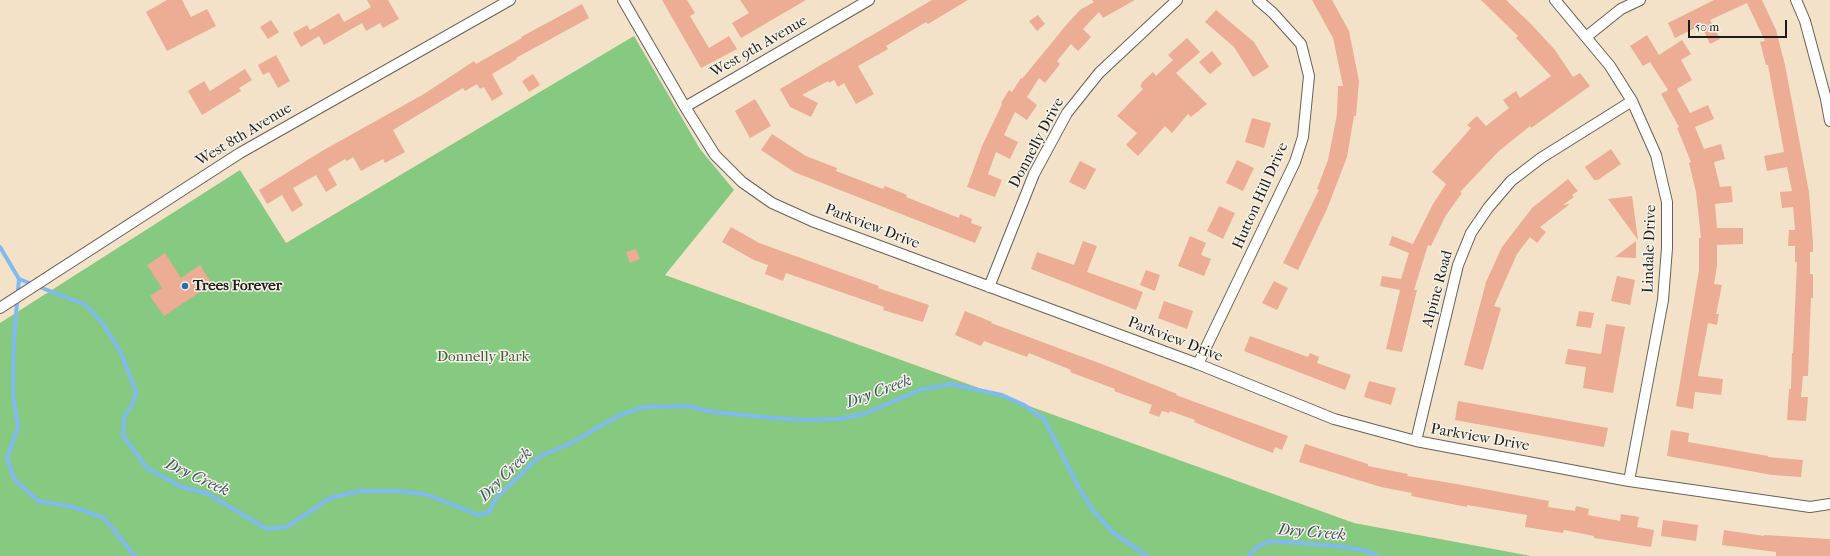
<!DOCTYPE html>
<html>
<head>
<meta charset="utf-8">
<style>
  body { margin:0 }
  #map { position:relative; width:1830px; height:556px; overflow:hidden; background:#f3e2c8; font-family:"IM FELL French Canon",serif }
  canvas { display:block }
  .scale { position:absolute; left:1688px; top:20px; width:99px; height:18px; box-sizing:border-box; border:2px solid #1c1c1c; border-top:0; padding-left:5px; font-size:12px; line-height:14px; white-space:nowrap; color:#1c1c1c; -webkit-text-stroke:3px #f7f3e8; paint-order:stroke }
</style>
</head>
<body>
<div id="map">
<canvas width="1830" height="556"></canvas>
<div class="scale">50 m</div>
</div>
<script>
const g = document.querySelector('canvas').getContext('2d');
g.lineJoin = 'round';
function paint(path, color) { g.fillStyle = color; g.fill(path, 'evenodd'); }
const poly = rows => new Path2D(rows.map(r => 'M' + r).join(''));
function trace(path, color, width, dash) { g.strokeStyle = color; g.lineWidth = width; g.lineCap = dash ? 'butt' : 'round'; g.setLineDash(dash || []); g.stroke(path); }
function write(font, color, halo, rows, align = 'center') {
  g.font = font + ' "IM FELL French Canon",serif'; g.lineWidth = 3; g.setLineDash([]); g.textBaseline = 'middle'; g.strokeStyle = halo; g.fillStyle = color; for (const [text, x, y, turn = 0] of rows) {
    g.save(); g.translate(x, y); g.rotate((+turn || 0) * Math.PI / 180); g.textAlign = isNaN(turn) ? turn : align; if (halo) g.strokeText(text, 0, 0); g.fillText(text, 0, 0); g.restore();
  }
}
const green = poly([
  [634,36,700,149,734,190,665,275,1354,523,1531,556,0,556,0,323,240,170,286,243]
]);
const stream = poly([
  [0,247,19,279,14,338,13,395,18,427,7,458,14,479,38,501,73,507,104,518,135,556],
  [19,279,86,305,104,325,121,353,136,392,133,403,124,417,123,436,147,468,180,486,208,494,267,529,287,527,330,498,360,491,399,491,428,495,478,515,489,512,497,497,540,456,569,444,618,416,643,407,688,406,713,412,773,418,803,420,838,419,864,414,920,390,950,384,1002,395,1024,405,1044,419,1079,488,1094,512,1115,534,1147,556],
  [1249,556,1256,548,1270,541,1337,546,1367,551,1377,556]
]);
const building = poly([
  [167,0,182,0,191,17,207,9,216,26,167,51,146,12],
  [367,0,388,0,399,19,383,28,380,23,366,31,362,23,324,45,319,36,301,47,293,33,307,25,310,30,339,13,344,22,371,7],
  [662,0,687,0,695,13,690,16,709,48,729,36,737,49,701,68],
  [740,0,806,0,741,38,732,23,749,13],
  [932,0,968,0,928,24,926,22,886,46,888,49,858,66,874,94,856,104,844,83,838,87,834,80,829,83,828,81,802,95,818,103,811,117,790,107,780,89],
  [1092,0,1135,0,1103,18,1099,12,1083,29,1091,37,1078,51,1071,44,1057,61,1060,64,1045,83,1039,78,1027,97,1037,105,1027,120,1015,112,1004,135,1018,142,1010,159,996,152,988,174,1002,180,995,197,967,187,982,146,1002,104,1001,103,1009,90,1012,92,1021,78,1022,79,1067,24,1080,10,1094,2],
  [1312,0,1332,0,1349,31,1359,81,1356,116,1354,116,1347,157,1327,209,1298,270,1283,263,1319,190,1317,189,1328,160,1337,114,1338,86,1343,86,1333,38],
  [1481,0,1506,0,1531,24,1555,50,1573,77,1580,73,1590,86,1531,128,1530,126,1499,151,1460,192,1462,193,1446,215,1431,246,1428,245,1414,290,1417,290,1402,352,1386,349,1400,290,1380,286,1382,276,1401,279,1409,253,1389,245,1392,236,1413,244,1433,204,1446,184,1432,172,1471,128,1467,125,1477,116,1486,126,1509,108,1503,100,1516,91,1520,98,1551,76,1516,38,1518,36],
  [1714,0,1762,0,1776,30,1785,65,1809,192,1813,243,1813,252,1810,252,1810,274,1813,274,1813,298,1811,298,1808,376,1803,376,1801,397,1808,397,1806,421,1787,420,1789,389,1791,389,1792,353,1793,353,1797,262,1795,262,1795,246,1788,246,1789,230,1795,230,1793,207,1782,208,1780,192,1792,191,1787,167,1767,171,1764,156,1784,152,1768,65,1766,65,1760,42,1765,41,1747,3,1710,20,1720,39,1710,44,1701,25,1675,38,1668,23],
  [582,4,589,18,516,58,517,59,492,74,503,94,492,101,484,87,480,89,477,84,465,91,463,88,393,130,405,152,385,163,383,159,361,171,353,157,347,161,345,159,328,169,337,185,326,192,316,175,293,188,303,205,292,212,282,195,267,204,259,190,322,151,424,94,474,61,476,64,522,38,521,37],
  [1216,10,1254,42,1269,67,1253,77,1234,47,1205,22],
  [1038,15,1045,24,1037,31,1029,21],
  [271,20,279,32,268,39,260,27],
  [1647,35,1659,55,1682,40,1691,54,1681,60,1692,80,1677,89,1690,113,1708,105,1714,119,1695,127,1704,149,1721,144,1725,159,1714,162,1720,187,1731,186,1733,202,1715,204,1717,228,1743,228,1743,244,1717,245,1717,266,1714,284,1722,285,1716,314,1719,314,1717,325,1708,323,1698,376,1723,379,1721,395,1695,392,1693,409,1676,406,1699,270,1699,238,1701,238,1696,192,1689,163,1691,162,1677,128,1679,127,1661,94,1668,90,1650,62,1643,66,1630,46],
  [1187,38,1200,52,1176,73,1207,104,1191,117,1188,114,1172,133,1165,126,1138,156,1126,145,1137,133,1117,116,1143,89,1140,86,1142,84,1141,83,1153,72,1156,76,1173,60,1168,55],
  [1212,51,1222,64,1210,74,1199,62],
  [276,55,290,81,278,88,269,72,263,75,258,65],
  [245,69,252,80,239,88,241,91,202,115,188,91,204,81,210,91],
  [533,74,540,85,529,92,522,81],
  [755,99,771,126,750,138,735,111],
  [1252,118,1271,123,1264,148,1245,142],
  [772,134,806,156,837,168,836,171,883,189,885,186,907,195,906,197,959,218,960,214,972,219,971,223,982,227,975,243,794,172,761,150],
  [1611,149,1621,164,1598,180,1594,180,1585,167],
  [1237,160,1254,168,1243,191,1226,183],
  [1080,161,1096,169,1085,190,1069,182],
  [1568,179,1578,191,1572,195,1574,197,1563,205,1570,204,1540,227,1546,232,1537,243,1530,237,1517,254,1494,306,1501,308,1483,370,1464,365,1486,282,1502,247,1532,208],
  [1632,196,1638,240,1608,199],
  [1219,206,1235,213,1223,239,1207,231],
  [731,227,759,243,879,286,878,288,929,305,923,322,883,310,884,307,786,273,783,281,765,274,768,265,754,260,722,242],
  [1190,236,1206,243,1201,255,1211,259,1204,276,1178,266],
  [1083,241,1097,246,1087,272,1143,292,1136,310,1031,269,1037,252,1074,265],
  [1636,241,1636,258,1615,257],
  [636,249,640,259,630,263,626,252],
  [165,253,181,278,200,265,212,284,164,316,150,296,162,288,147,265],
  [1146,270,1160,275,1155,291,1140,285],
  [1617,276,1635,280,1630,305,1611,301],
  [1274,281,1288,288,1277,310,1262,303],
  [1164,301,1193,311,1187,329,1158,318],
  [965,311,992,322,991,323,1107,366,1177,394,1176,395,1288,436,1282,450,1275,447,1273,453,1249,444,1194,422,1195,420,1170,411,1169,413,1162,411,1159,417,1149,413,1152,405,1114,391,1115,389,1070,372,1071,370,1029,353,1027,357,984,341,981,346,955,335],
  [1579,311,1594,313,1591,328,1576,326],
  [1606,324,1625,327,1613,393,1583,388,1586,367,1565,364,1568,349,1601,354],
  [1250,336,1308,357,1310,353,1319,357,1317,363,1351,375,1345,390,1244,351],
  [1369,381,1396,388,1391,405,1364,397],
  [1458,401,1608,428,1604,447,1455,420],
  [1671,430,1689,433,1688,442,1768,456,1768,457,1803,460,1801,477,1772,475,1667,456],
  [1305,444,1368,464,1368,466,1408,474,1407,476,1451,483,1549,501,1548,507,1575,511,1576,506,1589,509,1588,515,1620,521,1621,514,1639,517,1637,527,1654,530,1651,547,1594,538,1594,536,1564,530,1563,533,1525,527,1527,515,1467,505,1467,507,1411,496,1412,493,1381,487,1299,462],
  [1663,520,1698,525,1696,541,1661,536],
  [1724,530,1764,536,1764,535,1830,539,1830,556,1776,556,1776,552,1722,545]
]);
const street = poly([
  [623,0,685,107,715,155,742,182,772,203,812,221,1198,364,1334,419,1416,441,1629,481,1810,507,1830,504],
  [1555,0,1610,66,1632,101,1656,155,1667,202,1667,248,1663,300,1629,481],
  [1796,0,1805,21,1826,99,1830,121],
  [1586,37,1621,9,1640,0],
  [685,107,869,0],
  [989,287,1034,174,1067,113,1099,73,1177,0],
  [0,308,240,153,510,0],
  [1198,364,1295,162,1303,137,1309,76,1301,44,1273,13,1258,0],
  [1416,441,1458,265,1471,233,1488,208,1511,181,1541,158,1632,101]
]);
const markers = [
  [185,286,4,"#1f6fb2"]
];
const streetNames = [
  ["West 9th Avenue",759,47,-30],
  ["West 8th Avenue",244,135,-31],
  ["Donnelly Drive",1037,143,-62],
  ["Hutton Hill Drive",1261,196,-66],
  ["Parkview Drive",872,227,21],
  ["Lindale Drive",1650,249,-88],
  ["Alpine Road",1438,289,-75],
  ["Parkview Drive",1175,340,21],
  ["Parkview Drive",1480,438,10]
];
const poiNames = [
  ["Trees Forever",193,286]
];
const parkNames = [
  ["Donnelly Park",483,357]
];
const waterNames = [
  ["Dry Creek",879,392,-20],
  ["Dry Creek",506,475,-45],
  ["Dry Creek",197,478,25],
  ["Dry Creek",1312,533,5]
];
paint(green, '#86c981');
trace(stream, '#7fbaf1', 4);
paint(building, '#ecad94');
trace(street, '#676158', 12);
trace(street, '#fff', 10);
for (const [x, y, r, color] of markers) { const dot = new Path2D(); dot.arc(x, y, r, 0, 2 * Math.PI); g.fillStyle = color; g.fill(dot); trace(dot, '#f7f3e8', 1.5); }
write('15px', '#1c1c1c', '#f7f3e8', streetNames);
write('bold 15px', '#1c1c1c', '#f7f3e8', poiNames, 'left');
write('15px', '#41593f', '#f7f3e8', parkNames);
write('italic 16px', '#3f5367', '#f7f3e8', waterNames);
</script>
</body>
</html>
